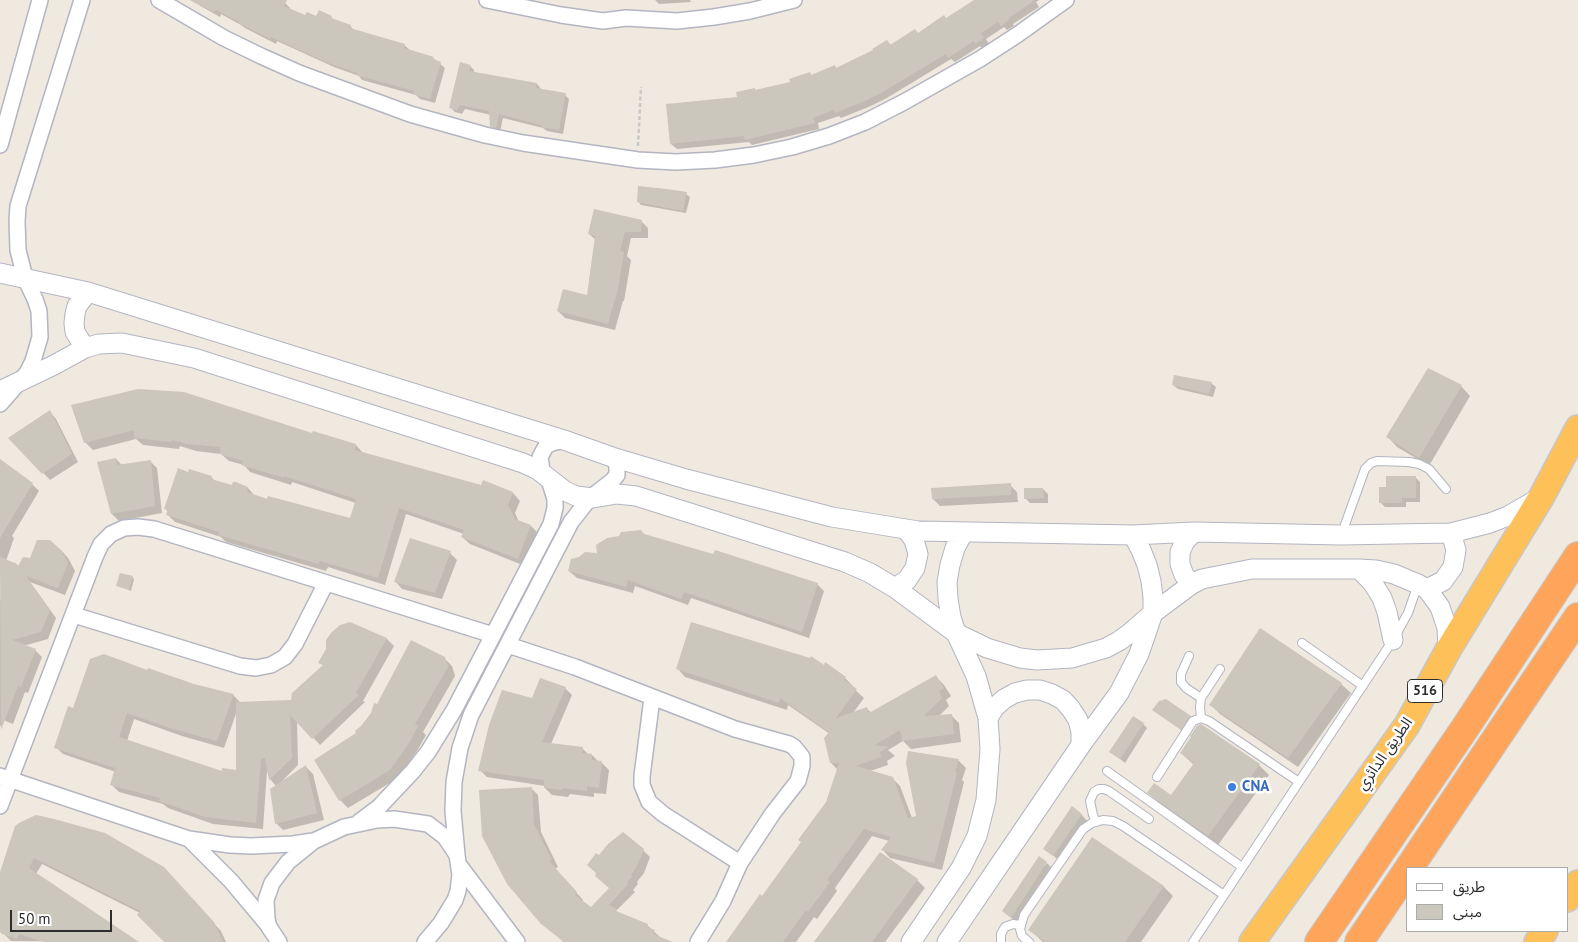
<!DOCTYPE html>
<html>
<head>
<meta charset="utf-8">
<style>
  body { margin:0 }
  #map { position:relative; width:1578px; height:942px; overflow:hidden; background:#f0e9df; font-family:"PT Sans","Noto Sans Arabic",sans-serif }
  canvas { display:block }
  .legend { position:absolute; left:1406px; top:867px; width:162px; height:65px; box-sizing:border-box; background:#fff; border:1px solid #ababab; margin:0; padding:6px 9px; list-style:none; font-size:15px; color:#2d2d2d }
  .legend li { display:flex; align-items:center; gap:10px; height:25px }
  .legend b { width:25px; border:1px solid #ababab }
  .scale { position:absolute; left:10px; top:910px; width:102px; height:22px; box-sizing:border-box; border:2px solid #2d2d2d; border-top:0; padding-left:6px; font-size:15px; line-height:18px; white-space:nowrap; color:#2d2d2d; -webkit-text-stroke:4px #fff; paint-order:stroke }
</style>
</head>
<body>
<div id="map">
<canvas width="1578" height="942"></canvas>
<ul class="legend">
<li><b style="height:6px;background:#fff"></b>طريق</li>
<li><b style="height:14px;background:#cbc7bd"></b>مبنى</li>
</ul>
<div class="scale">50 m</div>
</div>
<script>
const g = document.querySelector('canvas').getContext('2d');
g.lineJoin = 'round';
function paint(path, color) { g.fillStyle = color; g.fill(path, 'evenodd'); }
const poly = rows => new Path2D(rows.map(r => 'M' + r).join(''));
function trace(path, color, width, dash) { g.strokeStyle = color; g.lineWidth = width; g.lineCap = dash ? 'butt' : 'round'; g.setLineDash(dash || []); g.stroke(path); }
function write(font, color, halo, rows, align = 'center') {
  g.font = font + ' "PT Sans","Noto Sans Arabic",sans-serif'; g.lineWidth = 5; g.setLineDash([]); g.textBaseline = 'middle'; g.strokeStyle = halo; g.fillStyle = color; for (const [text, x, y, turn = 0] of rows) {
    g.save(); g.translate(x, y); g.rotate((+turn || 0) * Math.PI / 180); g.textAlign = isNaN(turn) ? turn : align; if (halo) g.strokeText(text, 0, 0); g.fillText(text, 0, 0); g.restore();
  }
}
const shadow = poly([
  [190,0,279,0,285,3,290,8,290,10,306,17,331,17,334,20,350,26,355,31,404,45,410,50,433,58,445,68,435,103,420,99,416,95,362,80,359,76,334,67,277,41,276,44,245,28,241,25,221,14,220,17],
  [648,0,690,0,691,2,659,4,655,0],
  [975,0,1039,0,1036,2,1039,7,1013,24,1014,26,1007,30,1004,27,986,39,989,44,982,48,980,46,955,62,951,59,887,98,871,106,841,118,839,116,818,123,819,129,752,145,749,142,677,149,671,144,738,98,756,91,791,83,810,73,812,76,834,66,837,69,875,51,887,41,891,45,919,34,946,20],
  [470,66,474,70,474,73,537,84,541,89,541,90,565,95,569,99,563,134,547,131,543,128,503,118,500,132,496,131,492,126,491,115,465,109,462,114,455,112,450,107],
  [686,194,690,197,686,213,641,205,638,201],
  [641,221,648,228,648,238,631,238,627,256,631,260,624,301,623,301,615,330,565,318,558,311,588,296,596,240,589,234],
  [1211,383,1216,387,1213,397,1178,389,1173,385],
  [1461,386,1470,396,1429,466,1397,447,1388,437],
  [72,406,313,435,314,432,356,445,363,453,482,486,484,482,513,493,520,501,515,513,519,522,531,526,538,533,525,566,470,544,462,537,464,534,406,514,385,585,328,567,326,571,226,542,221,537,175,522,168,515,168,512,166,509,190,474,211,477,215,481,233,487,248,488,255,496,351,520,356,503,292,482,291,485,250,472,244,465,229,461,221,454,196,451,180,446,179,449,143,445,136,439,93,450,86,443],
  [50,412,56,419,78,462,50,480,10,438],
  [116,459,123,466,150,461,157,468,162,513,119,521,112,514],
  [0,460,32,484,39,491,12,536,14,538,6,561,14,564,14,562,19,567,30,560,61,550,68,558,75,571,65,595,30,582,56,618,48,639,23,646,35,650,42,657,28,693,25,692,13,724,3,720,0,727,0,601,9,575,0,572],
  [1416,478,1420,482,1420,502,1406,502,1406,507,1385,507,1380,502],
  [1010,485,1017,492,1018,502,940,506,933,499],
  [1043,489,1048,494,1048,503,1030,503,1025,498],
  [641,531,646,536,817,584,824,591,809,638,691,598,688,605,635,586,633,593,577,578,569,571],
  [450,553,457,560,442,599,402,589,395,581],
  [132,577,134,579,131,591,118,585],
  [350,624,387,639,394,646,363,701,365,702,320,745,297,720,298,765,283,780,284,781,306,767,313,774,324,820,283,830,276,823,276,786,270,779,267,771,263,829,213,824,168,808,163,804,119,792,112,785,116,772,63,754,56,747,74,709,148,672,193,685,233,695,240,702,240,703,292,701,324,666,320,663],
  [237,711,237,772,223,772,127,741,134,719,182,736,224,748],
  [444,658,452,666,455,676,423,732,426,735,417,751,398,778,348,808,340,800,316,760,358,733,378,706],
  [826,664,845,678,853,686,852,687,864,698,853,713,866,708,872,713,936,677,944,685,951,696,946,700,949,706,939,716,951,715,959,723,961,742,911,749,903,741,888,750,895,756,887,761,888,765,870,771,892,778,900,786,912,818,918,817,958,760,966,768,962,780,964,782,942,870,890,858,883,850,889,841,872,836,835,888,837,891,817,919,814,917,796,942,727,942,763,897,802,842,827,803,838,770,831,763,830,734,788,705,787,710,685,677,678,669,824,667],
  [1341,684,1351,693,1298,767,1220,714,1211,705],
  [565,688,572,695,551,744,582,748,589,755,592,755,599,762,602,763,609,770,606,794,594,793,594,797,570,794,568,797,552,795,545,788,545,786,487,777,480,770,533,700],
  [1154,710,1190,717,1195,721,1186,733],
  [1143,724,1147,728,1125,763,1111,752],
  [1201,725,1259,765,1269,775,1218,845,1158,802,1149,792,1171,797,1194,765,1181,753],
  [531,788,538,795,541,832,558,867,555,869,583,900,582,902,592,909,610,888,600,857,643,850,650,857,644,873,637,882,638,884,633,890,635,892,616,911,620,914,647,925,661,938,661,942,563,942,508,883],
  [1081,814,1088,822,1061,862,1045,849],
  [16,827,167,873,221,931,226,942,166,942,140,913,42,864,36,874,137,942,11,941,0,930,0,875],
  [880,854,917,880,925,888,885,942,814,942],
  [1047,863,1054,870,1018,924,1004,911],
  [1163,886,1173,896,1141,942,1043,942,1030,930]
]);
const building = poly([
  [190,0,287,0,284,6,305,15,307,12,316,16,319,10,332,16,331,18,351,25,350,28,405,44,404,48,434,57,433,59,441,62,430,99,413,94,414,91,356,75,357,73,328,63,271,37,270,39,238,23,239,22,216,10,214,12],
  [974,0,1035,0,1009,18,1009,20,1001,26,998,22,981,33,984,38,975,44,974,41,948,58,946,54,881,93,865,101,835,113,833,110,813,118,815,123,745,140,744,136,670,144,666,104,737,97,736,92,755,88,755,90,790,82,789,79,810,72,811,75,835,65,836,68,873,50,872,49,887,40,890,45,915,29,918,33,944,15,946,18],
  [460,62,471,65,469,71,537,83,536,88,566,93,559,130,541,127,541,125,499,114,496,128,490,127,489,111,460,105,457,110,449,108],
  [638,186,667,189,687,192,683,211,637,202],
  [594,209,642,220,641,232,625,232,620,251,624,252,617,295,616,295,608,324,557,311,563,289,587,295,595,236,588,234],
  [1428,368,1462,385,1419,458,1386,437],
  [1174,375,1212,382,1209,394,1172,385],
  [138,389,184,392,312,433,313,431,356,444,355,450,481,485,483,480,513,492,508,505,515,519,531,525,518,559,461,537,464,530,399,508,378,578,320,561,319,564,218,535,219,532,166,515,168,510,164,509,178,468,188,472,189,469,212,476,211,479,232,485,233,482,236,482,248,487,247,492,267,499,268,496,350,518,356,499,284,476,284,478,241,465,243,461,220,454,220,447,187,444,172,440,172,442,134,438,134,430,84,443,71,405],
  [50,410,72,454,42,474,8,438],
  [116,458,117,465,151,460,155,506,111,514,97,462],
  [0,459,33,483,0,538],
  [1386,476,1416,476,1416,498,1402,498,1402,503,1379,503,1379,487,1386,487],
  [1011,483,1011,495,932,499,931,488],
  [1024,488,1043,488,1044,498,1024,499],
  [642,530,641,533,713,554,715,550,818,583,802,632,684,592,681,599,628,580,626,587,568,571,571,559,579,557,585,552,597,553,596,545,607,538,619,536,621,532],
  [410,538,451,551,435,593,394,582],
  [37,540,50,540,61,550,68,563,58,588,26,576,50,610,41,632,12,640,36,649,21,687,18,686,1,730,0,557,17,564,18,566,23,557,30,558],
  [120,573,133,576,129,590,116,586],
  [350,622,387,638,356,693,359,695,312,739,290,715,292,758,269,780,265,758,261,759,256,823,205,817,159,801,160,798,110,785,115,768,54,748,68,706,73,708,90,659,104,654,147,670,148,668,194,684,234,694,217,741,173,729,127,713,119,737,222,771,222,768,236,770,236,702,291,700,292,693,323,665,318,663,326,649,326,640,331,633,340,625],
  [691,622,810,658,811,656,824,665,825,662,846,677,844,680,857,689,836,718,867,707,869,713,936,675,944,688,939,691,942,698,924,716,952,714,954,734,902,741,900,730,875,745,888,747,880,752,881,757,856,766,893,777,908,818,916,816,906,763,908,751,959,759,955,772,957,773,934,863,881,850,891,837,864,829,827,880,830,882,808,912,806,910,783,942,726,942,760,894,762,896,801,842,798,840,826,802,839,763,830,763,824,738,829,732,780,698,779,703,676,669],
  [1260,628,1342,683,1288,758,1209,705],
  [411,640,445,657,448,667,415,724,418,726,409,743,390,770,339,801,314,760,356,733,355,731,361,726,371,713,374,703,377,704],
  [540,678,566,687,542,742,583,747,582,753,592,754,592,760,602,761,599,788,587,786,587,791,563,788,561,790,544,788,544,780,478,771,489,725,502,690,532,698],
  [1166,699,1191,716,1181,730,1152,710,1159,701],
  [1133,716,1144,723,1120,759,1109,752],
  [1201,724,1260,764,1208,836,1147,793,1154,783,1171,795,1194,763,1180,753,1191,737,1190,736,1197,726],
  [306,765,317,813,275,824,270,789],
  [532,787,534,824,552,860,549,861,577,892,575,895,591,907,609,888,595,876,596,873,587,865,596,853,599,855,608,844,623,832,644,849,637,866,631,875,632,877,627,882,628,884,609,905,617,909,616,911,648,924,647,927,655,930,653,934,673,942,564,942,541,924,507,884,482,836,479,790],
  [1072,806,1082,814,1053,856,1043,849],
  [36,815,54,819,105,833,164,867,214,922,223,942,164,942,137,915,140,911,34,858,29,868,139,942,44,942,19,934,17,939,2,934,0,932,0,872,15,826,19,823],
  [1092,837,1164,886,1125,942,1046,942,1028,930],
  [880,852,918,879,872,942,814,942],
  [1039,856,1047,862,1011,918,1002,911]
]);
const path = poly([
  [638,146,641,87]
]);
const service = poly([
  [1342,533,1365,469,1371,463,1377,461,1409,462,1419,464,1429,469,1446,489],
  [1302,643,1363,686],
  [1189,656,1181,674,1181,682,1186,688,1201,698],
  [1201,718,1200,707,1201,698,1220,669],
  [1107,771,1242,867],
  [1157,777,1191,724,1193,721,1201,718,1209,721,1299,782],
  [1096,822,1093,815,1090,801,1094,792,1099,789,1104,789,1109,791,1149,819],
  [1001,942,1001,934,1005,927,1013,924,1020,925],
  [1029,942,1022,936,1020,929,1024,915,1083,829,1092,823,1103,820,1113,821,1123,826,1224,895],
  [1193,942,1393,640,1408,613,1418,584]
]);
const minor = poly([
  [159,0,224,38,261,56,299,73,410,114,485,135,523,143,638,160,676,162,715,160,754,155,792,147,829,136,865,122,904,102,980,59,1017,35,1066,0],
  [487,0,561,15,603,21,626,18,677,21,714,17,750,11,794,0],
  [0,145,40,0],
  [0,404,27,373,33,361,40,337,39,311,35,299,25,278,18,250,17,221,18,206,82,0],
  [74,615,240,666,256,668,271,665,285,657,295,644,326,583],
  [508,645,575,667,735,729,789,744,794,747,802,757,802,766,798,781,773,813,740,863,723,901,698,942],
  [652,698,642,776,642,785,649,802,663,814,740,863],
  [0,776,189,839,230,845,251,846,293,844,313,841],
  [0,806,95,557,101,544,111,534,124,528,138,527,154,529,493,635],
  [359,822,379,807,413,771,428,752,454,710,551,524,555,508,555,499,550,483,542,470,540,457,546,446,552,443,564,440],
  [189,839,231,881,267,924],
  [457,855,453,811,454,782,460,748,471,715,571,522,590,498,612,481,617,475,617,465,612,457],
  [459,865,517,942],
  [279,942,269,927,267,919,266,900,272,883,288,862,314,841,344,827,377,820,394,819,428,824,445,837,457,855,460,875,458,891,455,900,441,923,425,942]
]);
const tertiary = poly([
  [0,273,88,292,564,440,612,457,686,479,832,517,918,531,1133,535,1194,532,1341,535,1451,533,1490,523,1508,516,1541,497],
  [85,348,75,332,74,323,75,314,77,306,88,292],
  [0,391,54,365,85,348,99,344,122,343,194,358,523,463,538,470,565,491,576,496,593,498,617,494,636,496,845,562,870,573,895,588,956,633,987,648,1020,658,1037,660,1072,658,1106,648,1119,641,1130,633,1153,613,1192,584,1202,579,1252,569,1359,569,1376,570,1394,574,1418,584,1427,589,1440,607,1447,628,1448,650],
  [1359,569,1372,582,1382,598,1387,612,1393,640],
  [1192,584,1184,575,1180,564,1180,552,1185,541,1194,532],
  [895,588,907,580,915,568,918,554,914,540,906,529],
  [1427,589,1443,581,1453,567,1456,550,1451,533],
  [988,718,994,708,1004,699,1015,693,1027,690,1040,690,1052,694,1063,700,1071,709,1078,720,1081,732,1081,745],
  [911,942,961,868,977,836,986,800,990,749,988,718,976,676,956,633,951,617,948,599,947,582,950,565,955,548,963,533],
  [947,942,1081,745,1119,693,1139,654,1153,613,1153,597,1151,581,1147,565,1141,550,1133,535]
]);
const trunk = poly([
  [1567,899,1578,883],
  [1252,942,1407,725,1448,650,1542,496,1578,428],
  [1537,942,1545,931]
]);
const motorway = poly([
  [1409,868,1578,617],
  [1319,942,1465,728,1578,556],
  [1359,942,1407,871]
]);
const markers = [
  [1232,787,5,"#3f7fe0"]
];
const shields = [
  [1425,691,35]
];
const shieldNames = [
  ["516",1425,691]
];
const streetNames = [
  ["الطريق الدائري",1385,754,-55]
];
const shopNames = [
  ["CNA",1242,787]
];
paint(shadow, '#0003');
paint(building, '#cbc7bd');
trace(service, '#b3b5c2', 10);
trace(minor, '#b3b5c2', 18);
trace(tertiary, '#b3b5c2', 21);
trace(trunk, '#c8c8c8', 28);
trace(motorway, '#c8c8c8', 30);
trace(path, '#c8c8c8', 2.5, [4, 2.5]);
trace(service, '#fff', 8);
trace(minor, '#fff', 15);
trace(tertiary, '#fff', 19);
trace(trunk, '#fec059', 25);
trace(motorway, '#ffa55b', 28);
for (const [x, y, r, color] of markers) { const dot = new Path2D(); dot.arc(x, y, r, 0, 2 * Math.PI); g.fillStyle = color; g.fill(dot); trace(dot, '#fff', 2); }
for (const [x, y, w] of shields) { const box = new Path2D(); box.roundRect(x - w / 2, y - 11.5, w, 23, 4); g.fillStyle = '#fff'; g.fill(box); trace(box, '#2d2d2d', 1); }
write('bold 14px', '#2d2d2d', null, shieldNames);
write('15px', '#2d2d2d', '#fff', streetNames);
write('bold 15px', '#366cbe', '#fff', shopNames, 'left');
</script>
</body>
</html>
